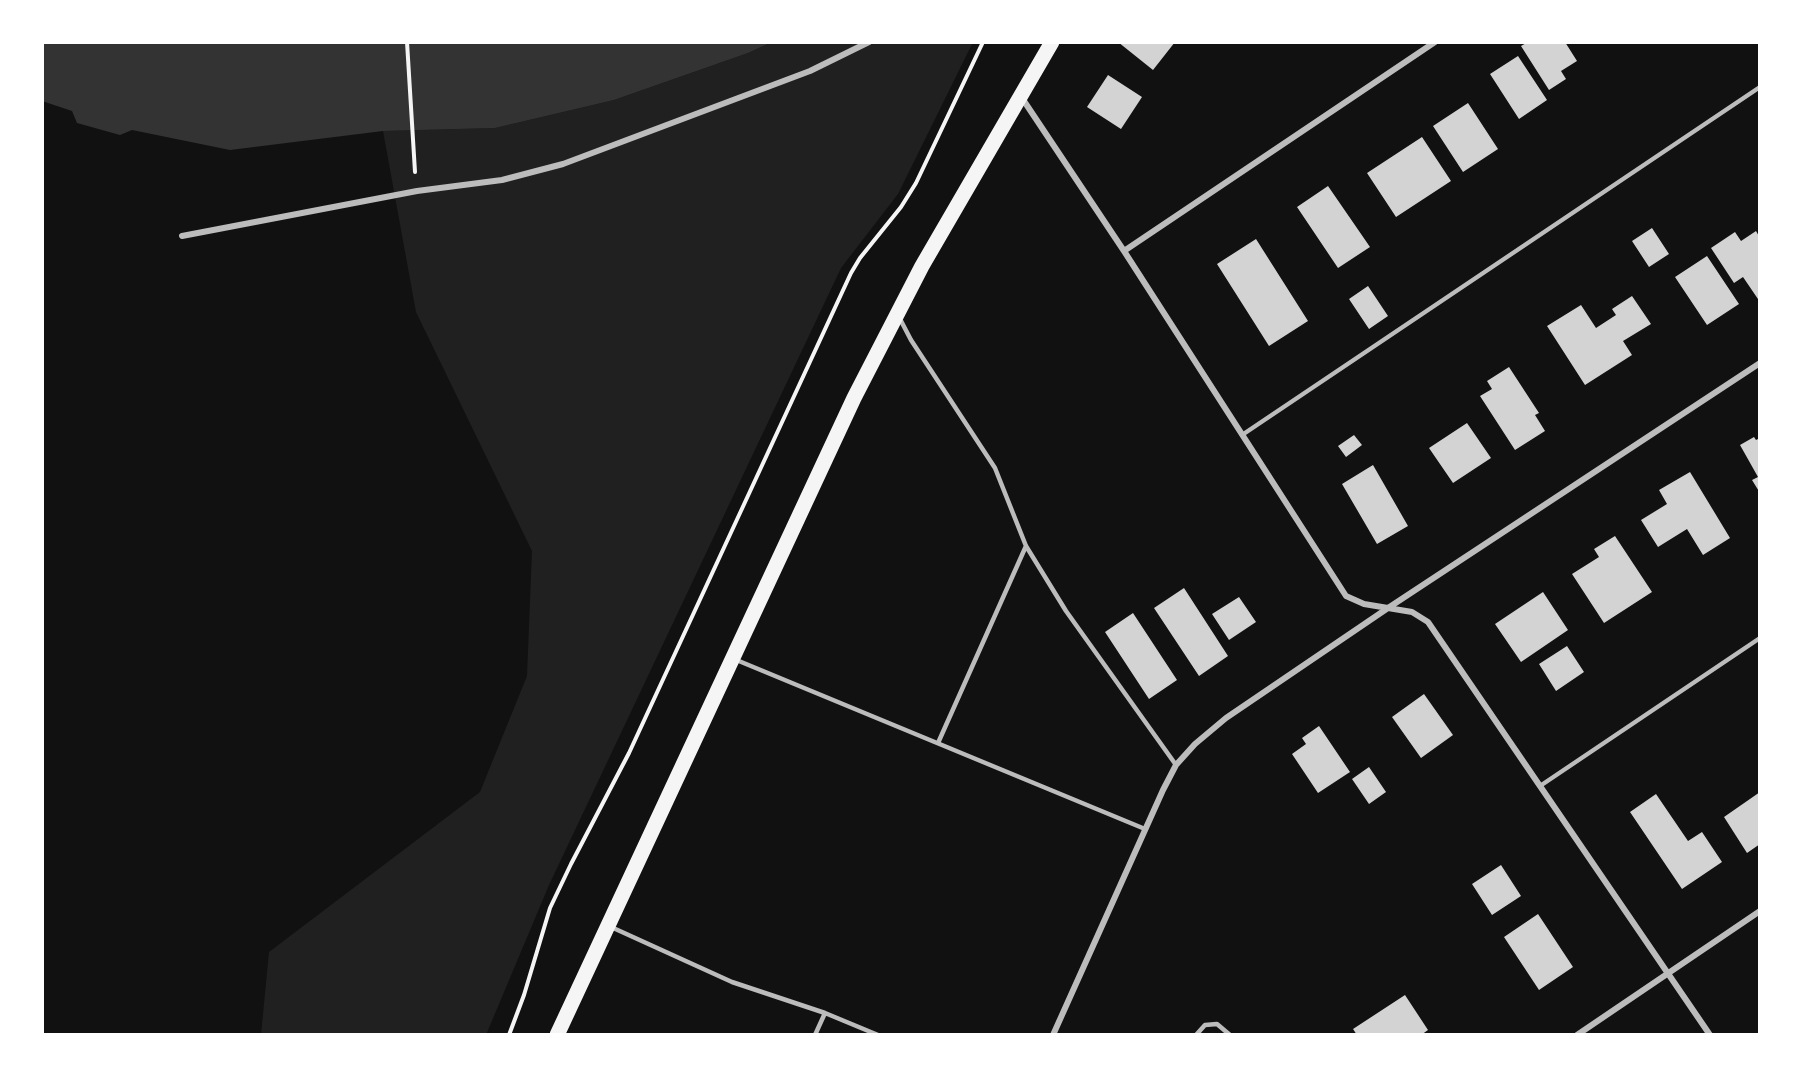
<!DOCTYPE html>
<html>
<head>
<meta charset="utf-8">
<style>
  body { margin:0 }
  #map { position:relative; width:1802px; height:1077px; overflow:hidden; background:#111; font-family:"Roboto Condensed",sans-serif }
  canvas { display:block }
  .frame { position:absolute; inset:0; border:44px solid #fff; pointer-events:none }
</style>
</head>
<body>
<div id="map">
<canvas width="1802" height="1077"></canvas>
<div class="frame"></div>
</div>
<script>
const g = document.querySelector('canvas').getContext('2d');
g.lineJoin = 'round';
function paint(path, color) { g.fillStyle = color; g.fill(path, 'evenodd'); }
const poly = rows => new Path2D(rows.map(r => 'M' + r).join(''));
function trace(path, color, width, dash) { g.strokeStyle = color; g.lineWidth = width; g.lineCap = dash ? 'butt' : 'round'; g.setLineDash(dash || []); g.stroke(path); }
const green = poly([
  [772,42,973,42,898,194,841,268,549,885,486,1035,261,1035,269,952,480,792,527,676,532,551,416,312,383,131,495,128,614,100,748,53]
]);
const water = poly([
  [42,42,772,42,748,53,614,100,495,128,383,131,230,150,132,130,120,135,77,123,72,111,42,101]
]);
const building = poly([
  [1118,42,1175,42,1153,70],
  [1528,42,1565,42,1577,61,1561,71,1566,79,1549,90,1521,46],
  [1518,56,1547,100,1519,119,1490,74],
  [1108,75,1142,97,1121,129,1087,107],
  [1468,103,1498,149,1463,172,1433,126],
  [1422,137,1451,181,1396,217,1367,173],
  [1328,186,1370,247,1338,268,1297,207],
  [1652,228,1669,254,1649,267,1632,241],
  [1756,231,1760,238,1760,302,1743,277,1734,283,1711,248,1735,232,1741,241],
  [1256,239,1308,321,1269,346,1217,264],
  [1707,256,1739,304,1707,325,1675,277],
  [1368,286,1388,316,1369,329,1349,299],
  [1632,296,1651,324,1623,341,1632,355,1585,385,1547,326,1581,305,1596,328,1616,315,1612,309],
  [1509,367,1539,413,1535,415,1545,431,1515,450,1480,396,1492,389,1487,381],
  [1467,423,1491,458,1453,483,1429,448],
  [1354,435,1362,445,1346,457,1338,446],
  [1754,437,1756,440,1760,438,1760,493,1752,480,1758,477,1740,445],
  [1373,465,1408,526,1377,544,1342,484],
  [1690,472,1730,538,1703,555,1687,529,1658,547,1641,520,1667,504,1659,490],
  [1615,536,1652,592,1604,623,1572,574,1599,557,1594,549],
  [1184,588,1228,656,1199,676,1154,608],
  [1543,592,1568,630,1521,662,1495,624],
  [1239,597,1256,622,1229,640,1212,614],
  [1133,613,1177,680,1149,699,1105,632],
  [1567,646,1584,672,1556,691,1539,664],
  [1424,694,1453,735,1421,758,1392,717],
  [1319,726,1350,772,1318,793,1292,754,1306,744,1302,738],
  [1369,767,1386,792,1369,804,1352,779],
  [1760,792,1760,844,1747,853,1724,817],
  [1656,794,1688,841,1702,832,1722,862,1682,889,1630,812],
  [1501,865,1521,896,1492,915,1472,884],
  [1538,914,1573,967,1539,990,1504,937],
  [1405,995,1428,1030,1421,1035,1357,1035,1353,1029]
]);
const path = poly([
  [407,42,415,172],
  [509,1035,524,995,550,908,571,864,629,753,851,273,860,258,901,207,916,183,983,42]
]);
const service = poly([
  [899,317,911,340,995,468,1026,546,1066,611,1176,765],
  [1242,435,1760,87],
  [734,659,1145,829],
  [938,743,1026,546],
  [1540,786,1760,638],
  [611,927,732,982,825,1013,878,1035],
  [815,1035,825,1013],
  [1196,1035,1205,1025,1217,1024,1230,1035]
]);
const minor = poly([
  [1022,98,1124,251,1346,596,1364,604,1412,612,1428,622,1710,1035],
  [182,236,417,191,502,180,563,164,810,71,869,42],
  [1124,251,1435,42],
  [1053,1035,1163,790,1176,765,1195,744,1226,718,1388,608,1760,363],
  [1577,1035,1760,911]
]);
const primary = poly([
  [557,1035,854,398,922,266,1052,42]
]);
paint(green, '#202020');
paint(water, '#333');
paint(building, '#d3d3d3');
trace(path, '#f5f5f5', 4);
trace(service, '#bcbcbc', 4.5);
trace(minor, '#bcbcbc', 6);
trace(primary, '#f5f5f5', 15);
</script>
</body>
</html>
